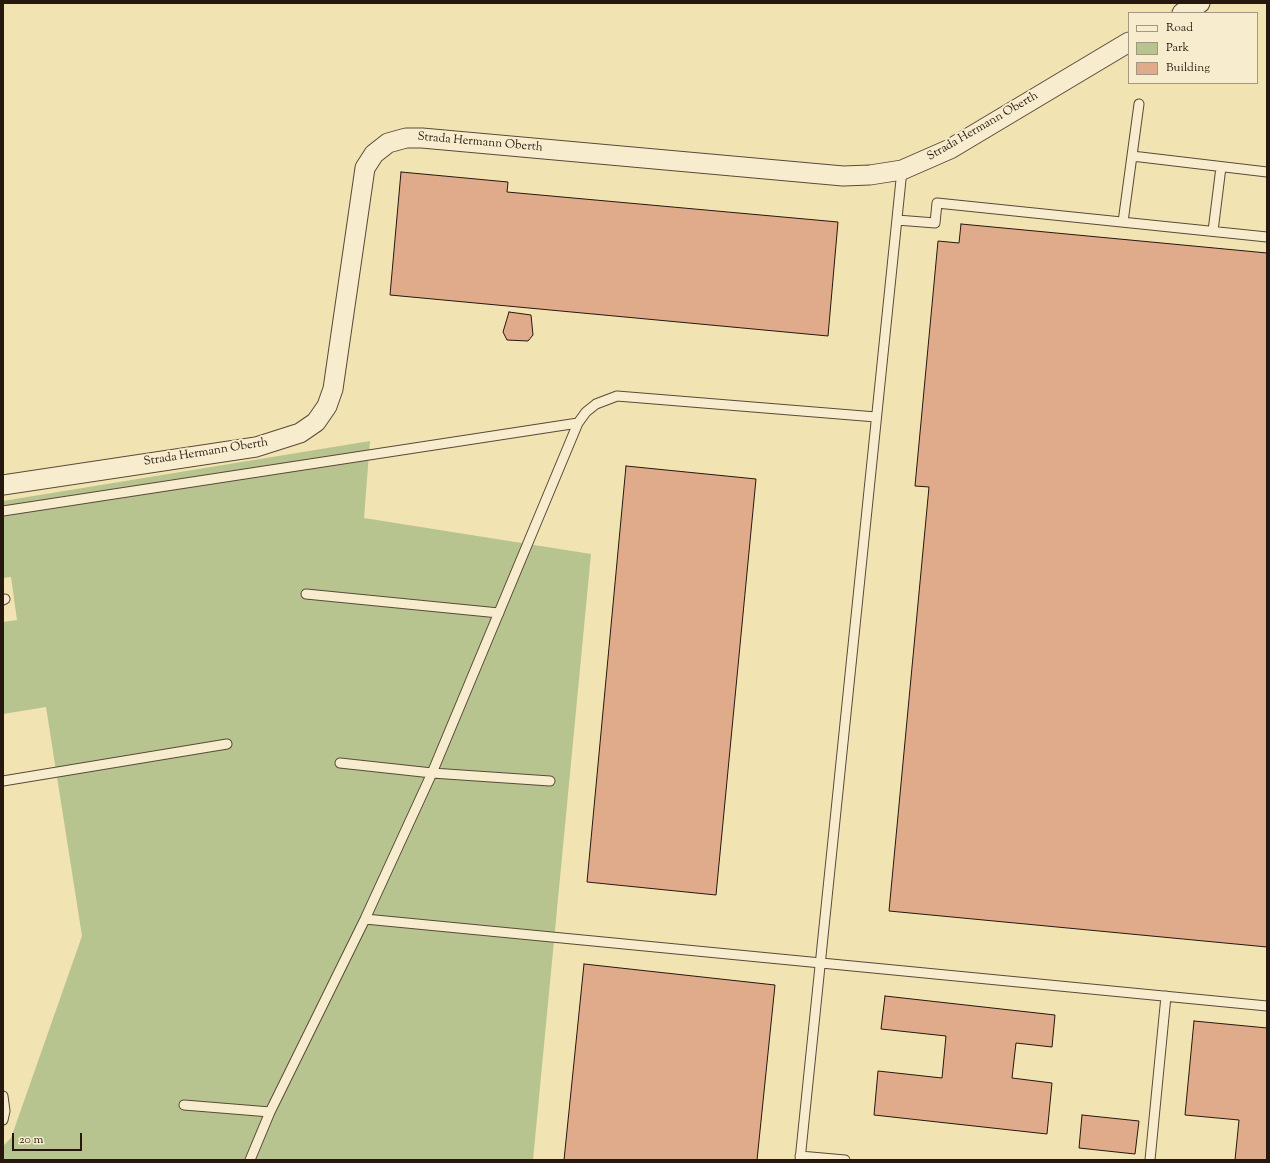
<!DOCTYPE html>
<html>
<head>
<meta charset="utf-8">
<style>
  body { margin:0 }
  #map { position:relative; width:1270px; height:1163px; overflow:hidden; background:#f2e3b3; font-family:"Sorts Mill Goudy",serif }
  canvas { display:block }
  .frame { position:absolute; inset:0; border:4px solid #26170f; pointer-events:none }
  .legend { position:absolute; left:1128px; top:12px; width:130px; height:72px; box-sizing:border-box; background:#f7edce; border:1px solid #a39782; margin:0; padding:5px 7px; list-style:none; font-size:12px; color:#26170f }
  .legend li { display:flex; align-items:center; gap:8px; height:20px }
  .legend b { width:20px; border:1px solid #a39782 }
  .scale { position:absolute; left:12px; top:1133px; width:70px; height:18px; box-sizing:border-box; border:2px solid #26170f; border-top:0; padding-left:5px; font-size:12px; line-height:14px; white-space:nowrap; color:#26170f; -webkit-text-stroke:3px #f7edce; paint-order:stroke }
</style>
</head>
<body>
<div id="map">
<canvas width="1270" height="1163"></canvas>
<div class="frame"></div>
<ul class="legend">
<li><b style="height:5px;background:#f7edce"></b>Road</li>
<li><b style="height:11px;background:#b7c48f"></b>Park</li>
<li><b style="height:11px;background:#e0ab8a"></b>Building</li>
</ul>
<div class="scale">20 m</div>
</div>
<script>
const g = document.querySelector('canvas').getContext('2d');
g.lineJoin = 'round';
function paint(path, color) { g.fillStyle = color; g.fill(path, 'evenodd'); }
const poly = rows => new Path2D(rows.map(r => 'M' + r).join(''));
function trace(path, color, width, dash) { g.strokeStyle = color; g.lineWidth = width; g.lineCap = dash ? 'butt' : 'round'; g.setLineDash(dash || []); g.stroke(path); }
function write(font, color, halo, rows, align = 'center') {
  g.font = font + ' "Sorts Mill Goudy",serif'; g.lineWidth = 4; g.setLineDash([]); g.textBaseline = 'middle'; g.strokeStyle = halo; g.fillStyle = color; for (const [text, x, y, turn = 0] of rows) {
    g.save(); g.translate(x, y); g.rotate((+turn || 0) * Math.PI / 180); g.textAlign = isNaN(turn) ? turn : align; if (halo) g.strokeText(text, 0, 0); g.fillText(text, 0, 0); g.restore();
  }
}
const green = poly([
  [370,441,364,518,591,554,533,1160,3,1160,3,1146,11,1138,82,936,46,707,3,714,3,622,17,620,11,577,3,578,3,501]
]);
const building = poly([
  [401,172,508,182,507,192,838,222,828,336,390,295,401,172],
  [961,224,1267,253,1267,947,889,911,929,487,915,486,938,241,959,243,961,224],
  [509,312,531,315,533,335,528,341,507,340,503,332,509,312],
  [626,466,756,479,716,895,587,882,626,466],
  [584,964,775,985,757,1160,564,1160,584,964],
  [885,996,1055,1015,1052,1047,1016,1043,1012,1078,1052,1083,1047,1134,874,1115,878,1071,942,1078,946,1036,881,1029,885,996],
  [1194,1021,1267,1028,1267,1160,1235,1160,1239,1120,1185,1115,1194,1021],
  [1082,1115,1139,1121,1135,1154,1079,1148,1082,1115]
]);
const lane = poly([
  [1132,156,1267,172],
  [897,220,935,223,937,203,1267,237],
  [1123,222,1139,104],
  [1213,231,1221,167],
  [3,511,578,423],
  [306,594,499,613],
  [3,600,5,599],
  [340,763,432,773,550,781],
  [3,781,227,744],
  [365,919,1267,1006],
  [3,1096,5,1111,3,1120],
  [184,1105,270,1112],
  [800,1156,845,1160],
  [250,1160,270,1112,365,919,432,773,578,423,586,412,596,404,617,396,876,417],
  [800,1160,902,170],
  [1150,1160,1166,996]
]);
const street = poly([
  [1182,13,1200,3],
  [3,485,256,447,300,433,316,422,327,406,333,389,365,168,374,154,388,143,406,138,422,138,843,176,870,175,902,170,950,149,1129,42]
]);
const streetNames = [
  ["Strada Hermann Oberth",983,127,-30],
  ["Strada Hermann Oberth",480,143,5],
  ["Strada Hermann Oberth",206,453,-9]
];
paint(green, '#b7c48f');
paint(building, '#e0ab8a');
trace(building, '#26170f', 1);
trace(lane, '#594a38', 11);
trace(street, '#594a38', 21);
trace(lane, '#f7edce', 9);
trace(street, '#f7edce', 19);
write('12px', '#26170f', '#f7edce', streetNames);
</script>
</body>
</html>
